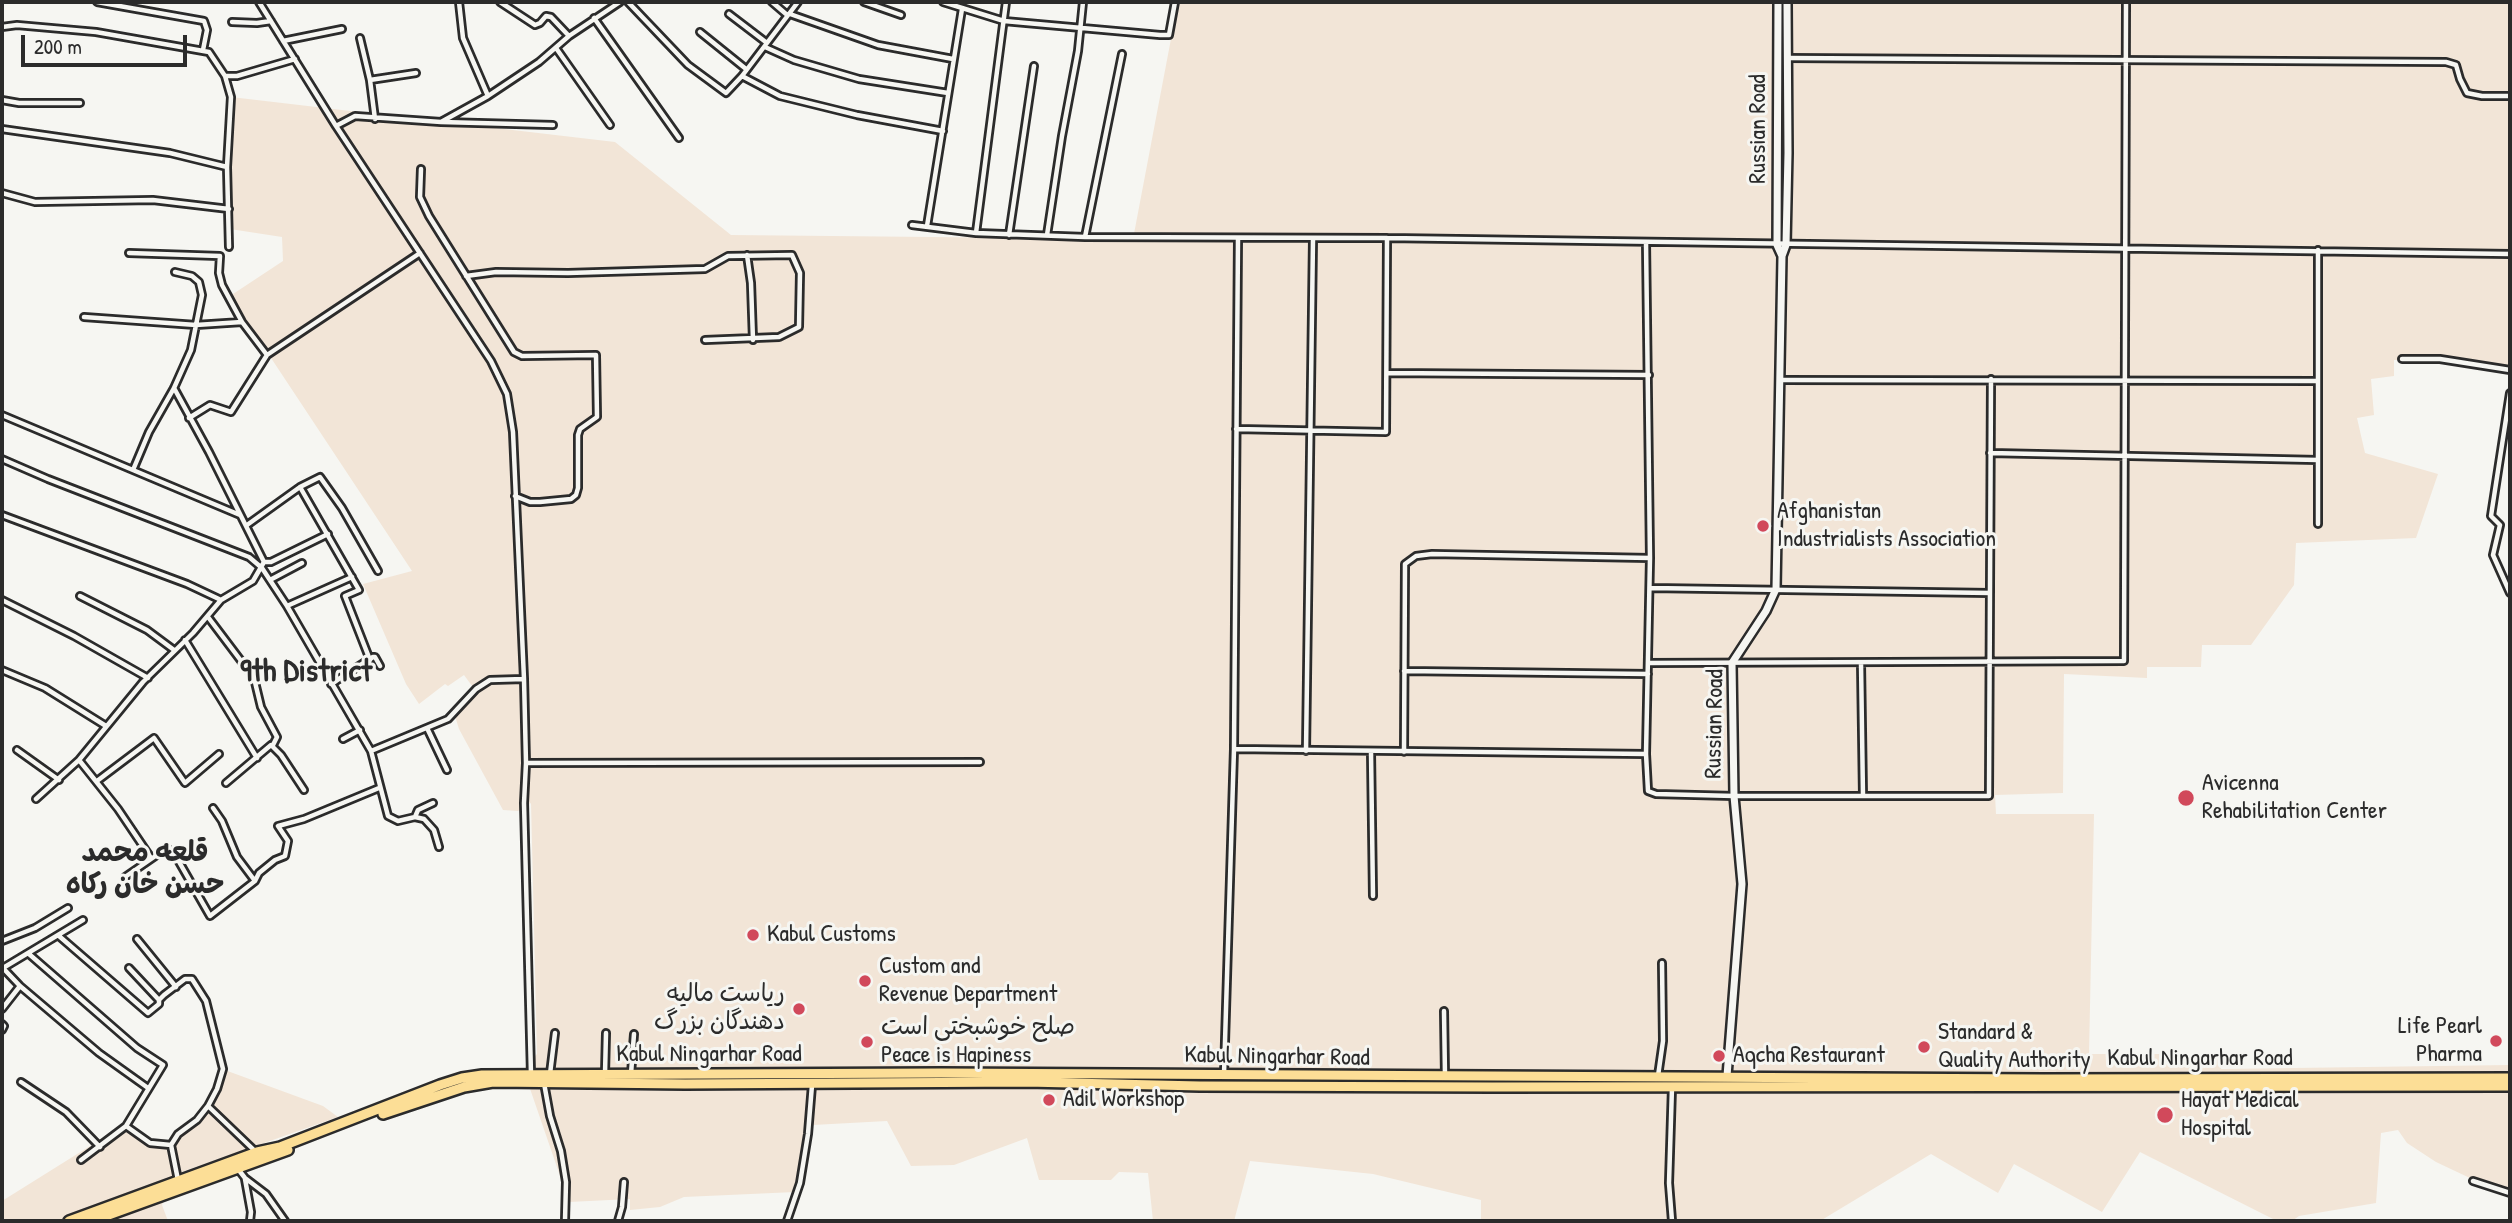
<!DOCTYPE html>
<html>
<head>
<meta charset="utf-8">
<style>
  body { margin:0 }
  #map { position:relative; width:2512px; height:1223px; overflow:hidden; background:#f6f6f2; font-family:"Patrick Hand",sans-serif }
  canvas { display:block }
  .frame { position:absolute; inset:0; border:4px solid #2b2b2b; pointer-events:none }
  .scale { position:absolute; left:21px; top:35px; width:166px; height:32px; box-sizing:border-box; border:4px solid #2b2b2b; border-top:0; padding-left:9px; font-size:21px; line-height:24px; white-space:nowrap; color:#2b2b2b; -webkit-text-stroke:5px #f6f6f2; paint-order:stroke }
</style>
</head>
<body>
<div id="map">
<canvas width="2512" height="1223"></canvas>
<div class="frame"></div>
<div class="scale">200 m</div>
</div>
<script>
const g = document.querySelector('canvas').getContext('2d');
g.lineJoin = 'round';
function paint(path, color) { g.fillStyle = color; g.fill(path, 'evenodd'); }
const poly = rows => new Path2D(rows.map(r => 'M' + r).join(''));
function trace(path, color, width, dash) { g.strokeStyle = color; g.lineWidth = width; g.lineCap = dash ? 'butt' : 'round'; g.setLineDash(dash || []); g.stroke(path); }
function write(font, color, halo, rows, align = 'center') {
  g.font = font + ' "Patrick Hand","Playpen Sans Arabic",sans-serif'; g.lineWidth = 6; g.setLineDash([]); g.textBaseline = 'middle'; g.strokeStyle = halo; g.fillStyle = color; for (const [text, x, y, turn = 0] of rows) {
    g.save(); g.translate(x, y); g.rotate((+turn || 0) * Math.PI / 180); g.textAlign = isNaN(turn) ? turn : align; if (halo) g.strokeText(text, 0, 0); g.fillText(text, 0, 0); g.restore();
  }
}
const built = poly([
  [1178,2,2510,2,2510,372,2452,359,2394,360,2394,376,2371,379,2374,415,2357,418,2365,453,2438,474,2416,538,2296,543,2294,585,2251,645,2202,645,2201,667,2147,667,2147,678,2064,674,2063,793,1995,795,1996,814,2094,814,2089,1054,2221,1054,2221,1069,2510,1065,2510,1192,2472,1179,2436,1162,2407,1143,2398,1130,2381,1133,2376,1203,2299,1216,2292,1221,2277,1221,2140,1152,2102,1212,2014,1164,1998,1193,1931,1154,1820,1221,1481,1221,1481,1200,1373,1174,1250,1161,1234,1221,1153,1221,1148,1173,1119,1172,1111,1180,1039,1180,1027,1138,954,1165,911,1166,887,1121,813,1125,795,1192,684,1197,660,1207,630,1210,630,1199,569,1202,527,1080,525,1067,537,1054,531,803,518,811,503,810,459,729,455,716,475,690,464,675,448,686,445,684,419,704,406,684,363,584,412,571,230,296,283,261,282,237,230,229,231,97,615,142,731,235,1133,239],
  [222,1069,323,1106,338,1117,176,1174,162,1205,168,1221,2,1221,2,1201,122,1126,150,1145,171,1144,208,1105]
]);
const street = poly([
  [97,2,204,21,207,30,203,50],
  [259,2,336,126,491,361,507,394,513,432,524,679,526,763,524,803,531,1074],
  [459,2,463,38,488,96],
  [500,2,535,25,540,23,546,16,551,17,569,36],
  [628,2,688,65,726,93,742,76,798,2],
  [772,2,786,14],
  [864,2,901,15],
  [943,2,1004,21,1160,35,1169,35,1175,2],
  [729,14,767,43],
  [790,14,878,45,953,59],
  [594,18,679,138],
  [232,22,257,23,271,21],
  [2,27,17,25,96,32,209,52,225,76,231,97,227,167,229,247],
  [700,32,746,69],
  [360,38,370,80,375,119],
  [283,41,342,29],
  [765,47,794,60,859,79,948,93],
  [556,48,610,125],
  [1787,58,2446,62,2456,65,2460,79,2467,93,2482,96,2510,96],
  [225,76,237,76,295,59],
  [742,76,780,96,857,115,943,131],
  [370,80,416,73],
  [2,100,19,103,80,103],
  [441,122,488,96,539,62,569,36,620,2],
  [336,126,355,116,441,122,553,125],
  [2,129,170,153,227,167],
  [421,169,420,197,429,216,514,352,522,356,596,355,597,417,580,429,578,435,578,488,576,495,571,499,540,502,530,502,515,496],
  [2,193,35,202,153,200,229,209],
  [912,225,976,233,1085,237,1387,238,2510,254],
  [927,226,962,9],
  [976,233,1006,2],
  [1009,235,1034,66],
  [1047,235,1062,136,1078,51,1083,2],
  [1085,237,1122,54],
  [1646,242,1650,558,1646,754,1648,791,1656,794,1734,796,1989,796,1991,379],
  [129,253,220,256,219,273,222,285,242,322,267,355],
  [747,255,751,283,753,340],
  [466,276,496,272,568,273,705,269,728,256,792,255,800,273,799,327,779,337,705,340],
  [84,317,196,325,242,322],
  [2402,359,2440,359,2510,370],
  [1387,373,1649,375],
  [1780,380,2317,381],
  [2510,393,2491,516,2500,525,2493,555,2510,593],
  [2,415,240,515],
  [189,418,210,405,231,412,267,355,420,253],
  [1236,429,1386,432,1387,238],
  [1990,453,2318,460],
  [2,459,48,479,249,557,262,568,287,606,371,751,388,816,398,821,415,817,424,819,434,830,439,847],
  [133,470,149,432,174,388,191,350,202,295,199,282,192,276,175,272],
  [300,487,359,590,345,596,370,660],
  [2,515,187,584,221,600],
  [2318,524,2318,250],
  [247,525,300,487,320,477,342,508,378,571],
  [264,562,271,562,328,534],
  [270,580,302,563],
  [1650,588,1990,593],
  [80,596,147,630,174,650],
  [2,600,74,636,148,678],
  [287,606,352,577],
  [208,617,254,678,261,707,277,737,273,745],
  [185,640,257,758],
  [1648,663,2124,661,2126,2],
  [1861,663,1863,796],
  [2,670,45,688,106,726],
  [1404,671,1648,674],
  [331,684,373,657,375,657,380,666],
  [427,728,447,770],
  [343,739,360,730],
  [1234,749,1646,754],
  [17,750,59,780],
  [371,751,448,719,476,689,490,680,524,679],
  [1306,751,1313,239],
  [1371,752,1373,896],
  [1404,752,1405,564,1416,556,1432,554,1650,558],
  [79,760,118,809,151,858],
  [526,763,980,762],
  [97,781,154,738,185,783,219,754],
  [226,783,271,745,281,755,304,790],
  [36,799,79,760,143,682,193,633,221,600,253,581,264,562,209,452,174,388],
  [213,808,222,821,237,857,255,881],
  [415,817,418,810,433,803],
  [178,860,200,842],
  [125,877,167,848,178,860,210,916,255,881,259,873,275,860,285,856,288,841,278,826,304,819,379,788],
  [59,936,148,1013,159,1004,159,1000,164,995,185,979,192,979,206,1001,223,1069,217,1089,208,1106,256,1152],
  [137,939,176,987],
  [2,941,35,928,68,908],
  [29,954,137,1048,163,1065,126,1126,81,1160],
  [2,967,20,986,99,1053,148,1088],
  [3,968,83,920],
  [129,968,159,1000],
  [2,1009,20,986],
  [1444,1011,1445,1076],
  [2,1024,4,1026,2,1030],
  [550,1074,555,1033],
  [605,1074,606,1033],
  [631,1074,634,1034],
  [1224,1074,1234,749,1238,239],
  [1658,1076,1663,1041,1662,963],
  [21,1082,66,1112,100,1147],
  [544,1083,550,1116,561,1151,566,1182,565,1221],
  [126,1126,150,1143,171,1145],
  [238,1169,245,1178,266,1194,285,1221],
  [245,1179,251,1212,250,1221],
  [178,1180,171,1145,178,1134,197,1120,208,1106],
  [2473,1181,2510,1193],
  [618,1221,622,1207,624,1182],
  [787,1221,800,1183,808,1134,812,1085],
  [1672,1221,1669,1183,1672,1087]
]);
const secondary = poly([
  [1778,2,1777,245,1782,256],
  [1727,1076,1742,884,1734,796,1732,663,1766,611,1776,589,1782,256,1786,245,1788,153,1787,2]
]);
const highway = poly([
  [383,1114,464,1087,493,1082,685,1084,1027,1082,1200,1086,1492,1087,2510,1086],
  [69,1221,257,1152,280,1147,440,1085,462,1078,482,1075,941,1073,2044,1079,2510,1078],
  [92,1221,288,1150]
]);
const markers = [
  [1763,526,7,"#d1495b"],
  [2186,798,9,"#d1495b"],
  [753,935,7,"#d1495b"],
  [865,981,7,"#d1495b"],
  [799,1009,7,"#d1495b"],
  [2496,1041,7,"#d1495b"],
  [867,1042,7,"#d1495b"],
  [1924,1047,7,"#d1495b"],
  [1719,1056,7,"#d1495b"],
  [1049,1100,7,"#d1495b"],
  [2165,1115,9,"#d1495b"]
];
const streetNames = [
  ["Russian Road",1759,129,-90],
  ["Russian Road",1715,724,-89],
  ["Kabul Ningarhar Road",709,1055],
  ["Kabul Ningarhar Road",1277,1057,1],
  ["Kabul Ningarhar Road",2200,1059]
];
const poiNames = [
  ["Afghanistan",1777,512],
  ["Industrialists Association",1777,540],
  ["Avicenna",2202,784],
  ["Rehabilitation Center",2202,812],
  ["Kabul Customs",767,935],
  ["Custom and",879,967],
  ["Revenue Department",879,995],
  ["ریاست مالیه",785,995,"right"],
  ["دهندگان بزرگ",785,1023,"right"],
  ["Life Pearl",2482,1027,"right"],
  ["Pharma",2482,1055,"right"],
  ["صلح خوشبختی است",881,1028],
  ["Peace is Hapiness",881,1056],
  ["Standard &",1938,1033],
  ["Quality Authority",1938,1061],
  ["Aqcha Restaurant",1733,1056],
  ["Adil Workshop",1063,1100],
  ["Hayat Medical",2181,1101],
  ["Hospital",2181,1129]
];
const quarterNames = [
  ["قلعه محمد",145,854],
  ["حسن خان رکاه",145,886]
];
const districtNames = [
  ["9th District",306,672]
];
paint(built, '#f2e5d7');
trace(street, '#2b2b2b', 10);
trace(secondary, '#2b2b2b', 12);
trace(highway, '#2b2b2b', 14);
trace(street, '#f6f6f2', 4.5);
trace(secondary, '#f6f6f2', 7);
trace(highway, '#fcde96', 9);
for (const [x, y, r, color] of markers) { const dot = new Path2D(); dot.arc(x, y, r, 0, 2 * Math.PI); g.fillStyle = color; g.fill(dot); trace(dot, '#f6f6f2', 2.5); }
write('24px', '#2b2b2b', '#f6f6f2', streetNames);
write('24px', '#2b2b2b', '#f6f6f2', poiNames, 'left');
write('bold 28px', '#2b2b2b', '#f6f6f2', quarterNames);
write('bold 32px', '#2b2b2b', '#f6f6f2', districtNames);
</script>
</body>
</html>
